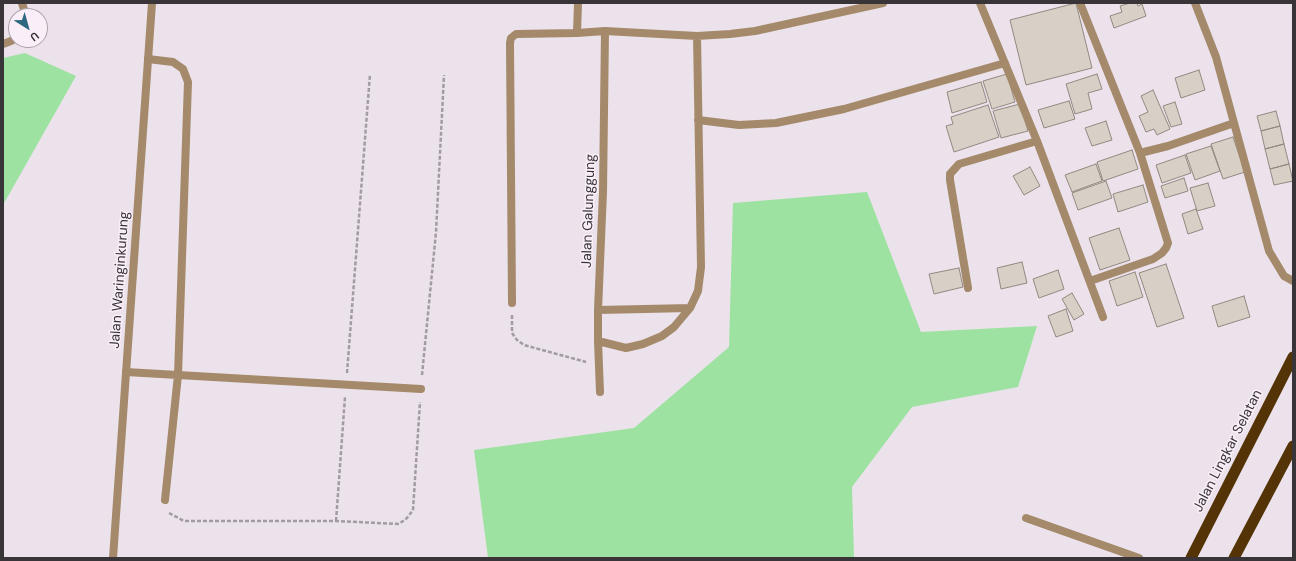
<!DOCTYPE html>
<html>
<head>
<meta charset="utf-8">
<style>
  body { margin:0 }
  #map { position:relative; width:1296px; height:561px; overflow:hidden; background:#ece2eb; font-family:"DM Sans",sans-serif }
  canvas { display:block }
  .frame { position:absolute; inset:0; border:4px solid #383438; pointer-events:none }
  .north { position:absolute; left:8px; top:8px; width:40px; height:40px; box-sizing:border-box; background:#faeff8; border:1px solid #aca4ab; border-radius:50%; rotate:143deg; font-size:11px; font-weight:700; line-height:16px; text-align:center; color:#383438 }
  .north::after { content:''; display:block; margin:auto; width:14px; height:18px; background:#2e6881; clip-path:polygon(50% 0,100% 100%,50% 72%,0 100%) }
</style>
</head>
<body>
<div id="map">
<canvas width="1296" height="561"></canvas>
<div class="frame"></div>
<div class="north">U</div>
</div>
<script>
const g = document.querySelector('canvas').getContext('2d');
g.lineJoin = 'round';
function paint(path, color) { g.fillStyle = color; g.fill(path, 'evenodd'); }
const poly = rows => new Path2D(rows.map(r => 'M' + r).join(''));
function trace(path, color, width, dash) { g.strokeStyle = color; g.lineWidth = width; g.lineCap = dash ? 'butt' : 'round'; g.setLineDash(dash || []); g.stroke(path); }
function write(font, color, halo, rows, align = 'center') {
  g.font = font + ' "DM Sans",sans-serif'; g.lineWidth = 3; g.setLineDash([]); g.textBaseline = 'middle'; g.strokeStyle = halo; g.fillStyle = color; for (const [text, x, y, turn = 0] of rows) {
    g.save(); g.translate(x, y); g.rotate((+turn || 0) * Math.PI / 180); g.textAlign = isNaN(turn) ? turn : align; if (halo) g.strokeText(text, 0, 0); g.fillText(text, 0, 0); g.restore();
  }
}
const green = poly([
  [25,53,76,76,3,205,3,58],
  [867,192,921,332,1037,326,1018,387,912,407,852,487,854,558,488,558,474,450,634,428,729,347,733,203]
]);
const building = poly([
  [1076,3,1092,68,1026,85,1010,20,1076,3],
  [1130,3,1137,3,1138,6,1142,4,1146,16,1114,28,1110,16,1122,12,1120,6,1130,3],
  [1199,70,1205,90,1181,98,1175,78,1199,70],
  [1007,74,1015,102,992,109,983,81,1007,74],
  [1097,74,1102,89,1088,93,1092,109,1075,114,1066,84,1097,74],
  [981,82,987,102,952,113,947,92,981,82],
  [1153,90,1170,129,1157,135,1154,129,1146,132,1139,116,1148,112,1141,96,1153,90],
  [1069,101,1075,119,1044,128,1038,110,1069,101],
  [1175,102,1182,124,1171,127,1163,106,1175,102],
  [1020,104,1028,131,1001,138,993,111,1020,104],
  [988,105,999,137,954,152,946,126,953,124,951,117,988,105],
  [1276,111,1280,126,1261,131,1257,116,1276,111],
  [1106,121,1112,140,1092,146,1085,128,1106,121],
  [1280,126,1284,144,1265,149,1261,131,1280,126],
  [1233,137,1245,172,1223,179,1211,144,1233,137],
  [1284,144,1289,164,1270,169,1265,149,1284,144],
  [1211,146,1220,171,1195,180,1186,154,1211,146],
  [1132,150,1138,169,1103,181,1097,162,1132,150],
  [1185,155,1191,173,1162,183,1156,165,1185,155],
  [1096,164,1102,181,1072,192,1065,175,1096,164],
  [1289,164,1293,181,1274,185,1270,169,1289,164],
  [1030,167,1040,186,1024,195,1013,176,1030,167],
  [1184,178,1188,191,1165,198,1161,186,1184,178],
  [1106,181,1112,198,1078,210,1072,193,1106,181],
  [1208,183,1215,206,1197,211,1190,188,1208,183],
  [1143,185,1148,202,1118,212,1113,194,1143,185],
  [1196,209,1203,229,1188,234,1182,214,1196,209],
  [1119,228,1130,260,1100,270,1089,238,1119,228],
  [1022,262,1027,283,1001,289,997,268,1022,262],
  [1166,264,1184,318,1157,327,1139,273,1166,264],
  [959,268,963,287,934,294,929,274,959,268],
  [1058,270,1064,289,1039,298,1033,279,1058,270],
  [1135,272,1143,297,1117,306,1109,281,1135,272],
  [1072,293,1084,314,1074,320,1062,299,1072,293],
  [1244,296,1250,317,1218,327,1212,306,1244,296],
  [1066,309,1073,331,1056,337,1048,316,1066,309]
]);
const path = poly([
  [512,315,512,333,517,340,524,345,586,362],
  [347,373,370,74],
  [422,375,436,232,444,75],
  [169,513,184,521,336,521,399,524,407,518,413,510,420,402],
  [336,521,345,397]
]);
const service = poly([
  [22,3,26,16],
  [3,44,11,41,16,38],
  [1026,518,1139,558]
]);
const minor = poly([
  [980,3,1037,141,1103,317],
  [1080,3,1140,153,1168,243,1166,248,1162,253,1153,259,1090,281],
  [1195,3,1216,57,1269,251,1284,276,1293,281],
  [577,33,578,3],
  [148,59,173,62,183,69,188,82,178,375,165,500],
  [698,120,739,125,776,123,844,109,1005,63],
  [1140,153,1168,146,1234,123],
  [968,288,950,180,950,174,959,164,1037,141],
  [512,303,510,43,511,38,516,34,577,33,605,31,697,36,730,34,755,31,883,3],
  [598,310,690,308,698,291,701,267,697,36],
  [598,341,626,348,643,344,662,336,674,327,690,308],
  [126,372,421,389],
  [600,392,598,341,598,310,603,192,605,31]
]);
const tertiary = poly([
  [113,558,152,3]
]);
const trunk = poly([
  [1191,558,1293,357],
  [1234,558,1293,446]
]);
const streetNames = [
  ["Jalan Galunggung",589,211,-88],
  ["Jalan Waringinkurung",120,280,-86],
  ["Jalan Lingkar Selatan",1228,451,-63]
];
paint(green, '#9de2a1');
paint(building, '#d8d0c6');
trace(building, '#918980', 1);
trace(path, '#a39ba2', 2.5, [4, 2]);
trace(service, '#a4896b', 8);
trace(minor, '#a4896b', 8);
trace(tertiary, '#a4896b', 8);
trace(trunk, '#543406', 11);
write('14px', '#383438', '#faeff8', streetNames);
</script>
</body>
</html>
